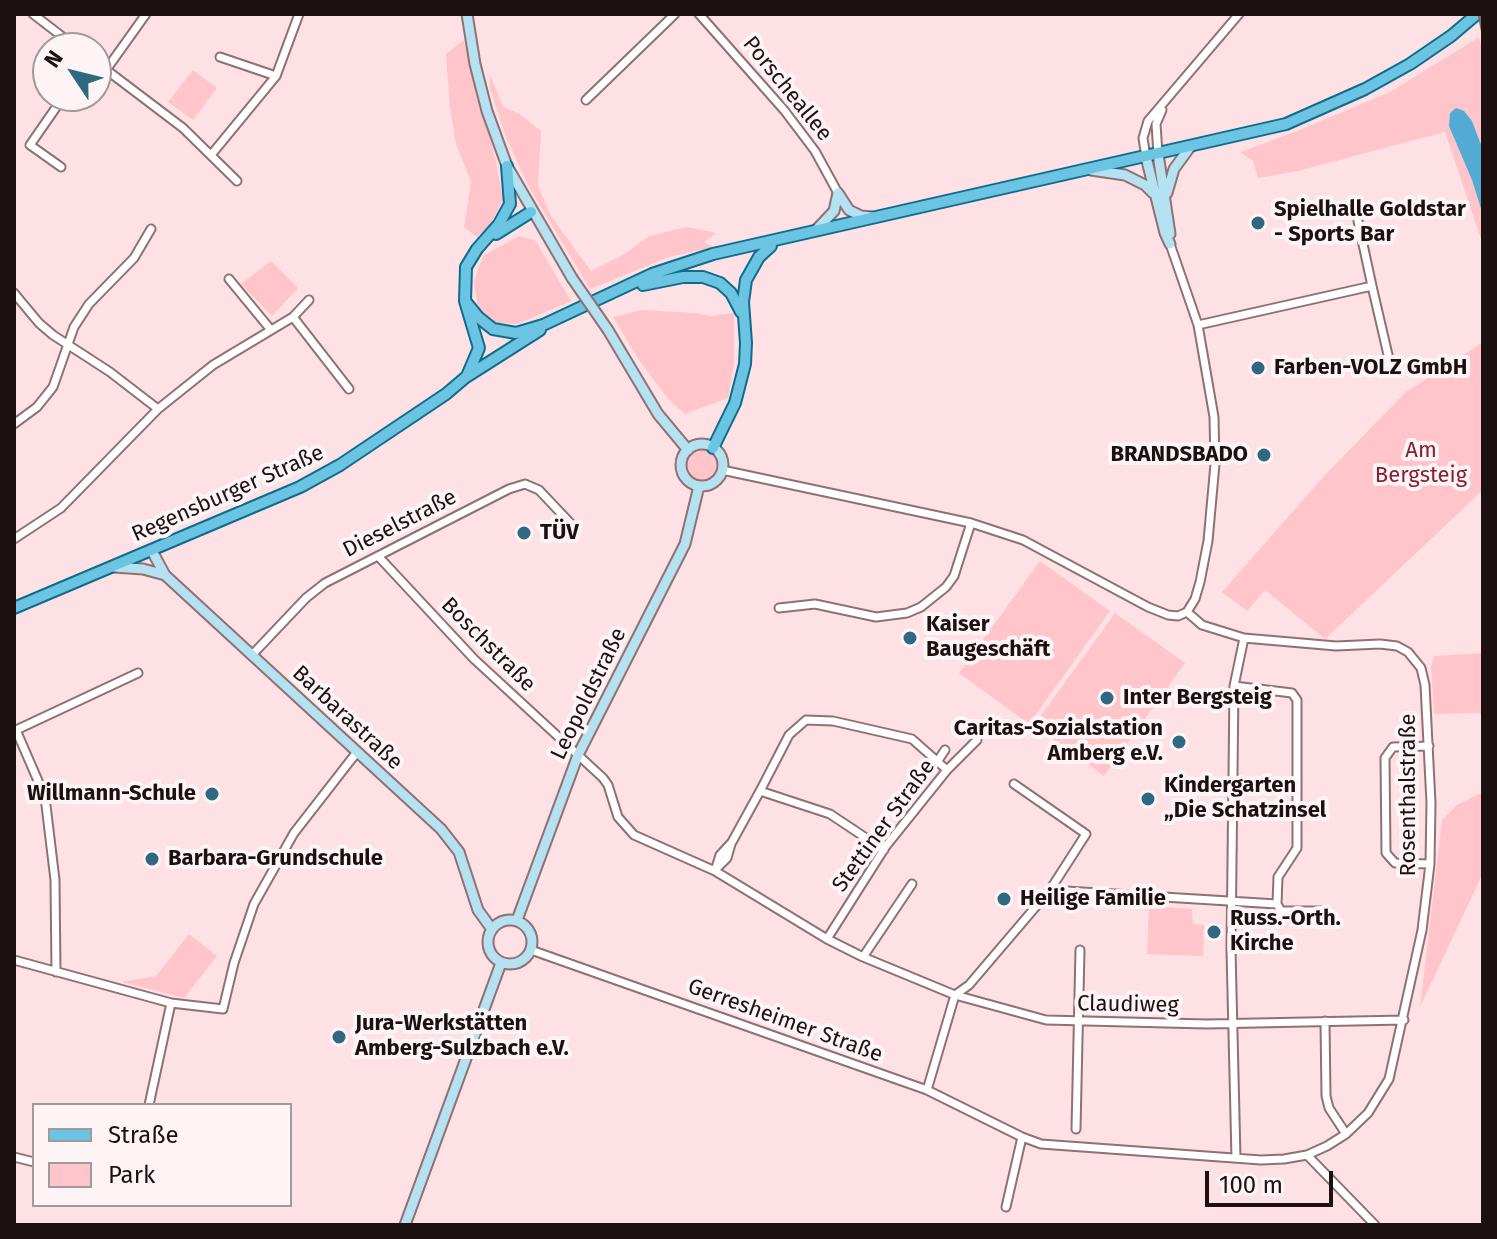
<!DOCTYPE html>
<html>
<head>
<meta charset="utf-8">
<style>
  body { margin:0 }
  #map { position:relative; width:1497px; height:1239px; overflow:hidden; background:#fee1e4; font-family:"Fira Sans",sans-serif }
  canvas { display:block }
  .frame { position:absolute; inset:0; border:16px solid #1c1011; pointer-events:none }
  .legend { position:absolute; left:32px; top:1103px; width:260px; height:104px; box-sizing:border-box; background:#fcf4f5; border:2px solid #a2999a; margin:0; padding:10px 14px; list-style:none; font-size:24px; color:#1c1011 }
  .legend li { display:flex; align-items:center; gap:16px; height:40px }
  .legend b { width:40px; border:2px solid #a2999a }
  .north { position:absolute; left:32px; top:32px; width:80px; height:80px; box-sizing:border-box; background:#fcf4f5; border:2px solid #a2999a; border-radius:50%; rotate:305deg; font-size:22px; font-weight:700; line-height:32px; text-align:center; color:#1c1011 }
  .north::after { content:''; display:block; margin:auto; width:28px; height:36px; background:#306882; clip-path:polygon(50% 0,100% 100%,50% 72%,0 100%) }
  .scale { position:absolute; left:1205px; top:1171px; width:128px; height:36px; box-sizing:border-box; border:4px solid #1c1011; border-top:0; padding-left:10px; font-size:24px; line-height:28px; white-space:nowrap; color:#1c1011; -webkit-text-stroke:6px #fcf4f5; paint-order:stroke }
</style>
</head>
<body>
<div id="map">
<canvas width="1497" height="1239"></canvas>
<div class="frame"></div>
<ul class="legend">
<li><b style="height:10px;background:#6bc4e2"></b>Straße</li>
<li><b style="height:22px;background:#ffc5cb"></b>Park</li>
</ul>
<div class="north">N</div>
<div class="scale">100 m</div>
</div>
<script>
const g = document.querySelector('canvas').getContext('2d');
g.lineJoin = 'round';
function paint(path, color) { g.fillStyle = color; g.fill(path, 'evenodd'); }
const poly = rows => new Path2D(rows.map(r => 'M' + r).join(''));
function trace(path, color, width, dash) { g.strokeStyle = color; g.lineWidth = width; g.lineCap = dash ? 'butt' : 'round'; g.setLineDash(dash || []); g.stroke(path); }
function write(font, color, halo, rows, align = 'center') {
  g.font = font + ' "Fira Sans",sans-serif'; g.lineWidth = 8; g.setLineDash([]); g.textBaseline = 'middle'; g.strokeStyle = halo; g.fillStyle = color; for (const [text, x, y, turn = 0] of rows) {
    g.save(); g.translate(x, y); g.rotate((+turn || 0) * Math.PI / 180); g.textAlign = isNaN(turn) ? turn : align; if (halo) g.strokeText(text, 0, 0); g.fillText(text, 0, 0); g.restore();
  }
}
const green = poly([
  [1479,37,1483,54,1483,245,1445,132,1298,171,1258,178,1253,161,1240,152,1300,130,1390,92],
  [464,40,495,157,503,199,489,227,477,237,464,227,471,182,456,144,450,108,446,54],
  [193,70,217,88,193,120,168,102],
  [490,74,503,107,518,113,541,131,538,186,551,216,591,271,621,256,650,236,686,227,717,233,704,242,715,247,669,257,590,289,529,187,506,137,490,88],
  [519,236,535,240,571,301,517,324,495,323,478,308,474,282,483,256],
  [271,261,298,288,272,316,241,284],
  [641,310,696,313,711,316,734,313,734,364,728,398,685,414,669,400,641,363,613,317],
  [1483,342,1483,490,1325,639,1265,590,1247,611,1222,592,1325,475,1406,392],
  '686 465a16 16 0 1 1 32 0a16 16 0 1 1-32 0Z',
  [1040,561,1110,611,1029,724,959,673],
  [1115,613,1185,663,1104,776,1034,725],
  [1483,653,1483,713,1434,714,1431,666,1434,656],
  [1483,792,1483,873,1420,1007,1442,820,1457,805],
  [1149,906,1192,909,1193,924,1204,925,1203,956,1147,954],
  [189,934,217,956,184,998,122,982,156,976]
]);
const water = poly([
  [1456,108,1464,111,1472,121,1483,150,1483,215,1472,180,1449,126,1450,113]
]);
const street = poly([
  [33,14,77,48],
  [699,14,784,110,815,151,838,193],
  [220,57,276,76],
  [96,62,183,128,237,181],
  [106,70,146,14],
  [586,100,675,14],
  [1158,154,1156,124,1162,110],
  [211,155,276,76,299,14],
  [1146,157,1143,138,1148,121,1239,14],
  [61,167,30,145,64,96],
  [1170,244,1198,325,1214,417,1215,464,1208,541,1200,582,1195,599,1187,612],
  [229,279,271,330],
  [1372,286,1392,372],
  [14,293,39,323,53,335,110,372,158,409],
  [293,317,349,389],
  [1198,325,1372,286,1358,221],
  [14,424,37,407,53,387,74,327,89,304,134,258,151,229],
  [722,470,971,523,1023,540,1148,607,1168,615,1178,616,1187,612],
  [14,539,61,508,158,409,213,365,293,317,309,300],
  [378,556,474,659,603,778,608,785,618,817,634,835,715,871,827,939,863,957,955,995,1046,1020,1207,1024,1404,1020],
  [779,608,815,604,876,617,907,613,921,607,946,587,954,576,971,523],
  [252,655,306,598,325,583,509,489,525,484,539,490,574,527],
  [1234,686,1292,693,1297,700,1297,848,1278,877,1277,904],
  [16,730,45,797,55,880,56,972],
  [14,731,138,673],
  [1429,746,1393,747,1385,758,1386,853,1395,863,1430,864],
  [937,762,945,750],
  [760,791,789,735,806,720,833,721,912,739,947,770],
  [718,867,727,858,731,844],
  [715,871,720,855,732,842,760,791,830,814,884,850],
  [1050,890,1277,904,1281,911,1323,911],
  [827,939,886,846,947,770,977,740],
  [531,950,927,1090,1022,1137,1041,1144,1261,1160,1284,1159,1307,1155,1327,1146,1346,1134,1368,1113,1389,1079,1422,930,1430,864,1431,803,1425,685,1421,668,1408,652,1397,646,1380,644,1336,646,1244,638,1202,625,1187,612],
  [863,957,912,884],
  [14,960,171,1003,223,1009,234,963,254,904,294,833,357,752],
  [1325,1021,1326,1096,1329,1108,1346,1134],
  [927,1090,955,995,969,985,1050,890,1086,834,1014,784],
  [149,1105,171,1003],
  [1076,1129,1080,950],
  [1307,1155,1375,1225],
  [14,1157,34,1162],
  [1236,1158,1231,950,1234,686,1244,638],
  [1006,1207,1022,1137]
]);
const secondary = poly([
  [467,14,475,64,487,111,507,166,572,278],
  [1158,154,1170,234],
  [1146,157,1165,233,1170,244],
  [1091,170,1125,175,1145,185,1153,193],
  [838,193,849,210,861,216,872,217],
  [1167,193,1174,169,1190,147],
  [816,230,834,211,838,193],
  [608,330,658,414,688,450],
  '681 465a21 21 0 1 1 42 0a21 21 0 1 1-42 0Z',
  [152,551,165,575,441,829,459,852,478,910,491,928],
  [114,567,143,569,165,575],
  '488 942a22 22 0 1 1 44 0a22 22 0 1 1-44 0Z',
  [517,920,578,755,685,544,699,486],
  [405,1225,501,963]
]);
const primary = poly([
  [496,234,531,212],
  [643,285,683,277,703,277,720,283,731,293,741,312],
  [465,301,478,317,493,329,516,333,543,325,652,274,713,254,1286,124,1365,89,1410,64,1451,36,1477,14],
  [467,376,479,348,465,301,466,267,477,249,499,224,510,204,507,166],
  [713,448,735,403,745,364,746,343,743,302,746,280,759,257,771,246],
  [14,608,300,487,340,465,446,394,466,377,540,330]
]);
const rail = poly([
  [1479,14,1483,34]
]);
const secondaryBridge = poly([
  [572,278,608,330]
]);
const markers = [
  [1258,223,8,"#306882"],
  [1258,368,8,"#306882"],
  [1264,455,8,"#306882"],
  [524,533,8,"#306882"],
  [910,638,8,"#306882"],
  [1107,698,8,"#306882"],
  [1179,742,8,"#306882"],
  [212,794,8,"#306882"],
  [1148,799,8,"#306882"],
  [152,859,8,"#306882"],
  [1004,899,8,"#306882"],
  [1214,932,8,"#306882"],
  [339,1037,8,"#306882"]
];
const streetNames = [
  ["Porscheallee",787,89,51],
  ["Regensburger Straße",228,494,-24],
  ["Dieselstraße",400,524,-27],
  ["Boschstraße",488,645,45],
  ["Leopoldstraße",589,694,-64],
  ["Barbarastraße",347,718,43],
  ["Rosenthalstraße",1409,795,-90],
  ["Stettiner Straße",884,826,-54],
  ["Claudiweg",1128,1005,1],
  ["Gerresheimer Straße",785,1021,20]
];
const poiNames = [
  ["Spielhalle Goldstar",1274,210],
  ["- Sports Bar",1274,235],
  ["Farben-VOLZ GmbH",1274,368],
  ["BRANDSBADO",1248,455,"right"],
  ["TÜV",540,533],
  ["Kaiser",926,625],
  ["Baugeschäft",926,650],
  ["Inter Bergsteig",1123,698],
  ["Caritas-Sozialstation",1163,729,"right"],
  ["Amberg e.V.",1163,754,"right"],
  ["Kindergarten",1164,786],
  ["„Die Schatzinsel",1164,811],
  ["Willmann-Schule",196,794,"right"],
  ["Barbara-Grundschule",168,859],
  ["Heilige Familie",1020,899],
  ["Russ.-Orth.",1230,919],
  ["Kirche",1230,944],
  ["Jura-Werkstätten",355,1024],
  ["Amberg-Sulzbach e.V.",355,1049]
];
const parkNames = [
  ["Am",1421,451],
  ["Bergsteig",1421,476]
];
paint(green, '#ffc5cb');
paint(water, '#51abd3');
trace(street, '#907173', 11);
trace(secondary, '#907173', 13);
trace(primary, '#0f6c8c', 14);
trace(street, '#fff', 7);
trace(secondary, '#b5e2f0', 9);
trace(primary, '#6bc4e2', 10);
trace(rail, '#7d6a6c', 3);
trace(secondaryBridge, '#907173', 13, []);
trace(secondaryBridge, '#b5e2f0', 9);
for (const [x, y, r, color] of markers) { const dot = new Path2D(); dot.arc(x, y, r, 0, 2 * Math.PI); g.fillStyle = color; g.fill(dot); trace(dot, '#fcf4f5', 3); }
write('22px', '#1c1011', '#fcf4f5', streetNames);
write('bold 22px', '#1c1011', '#fcf4f5', poiNames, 'left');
write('22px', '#832037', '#fcf4f5', parkNames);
</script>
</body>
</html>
